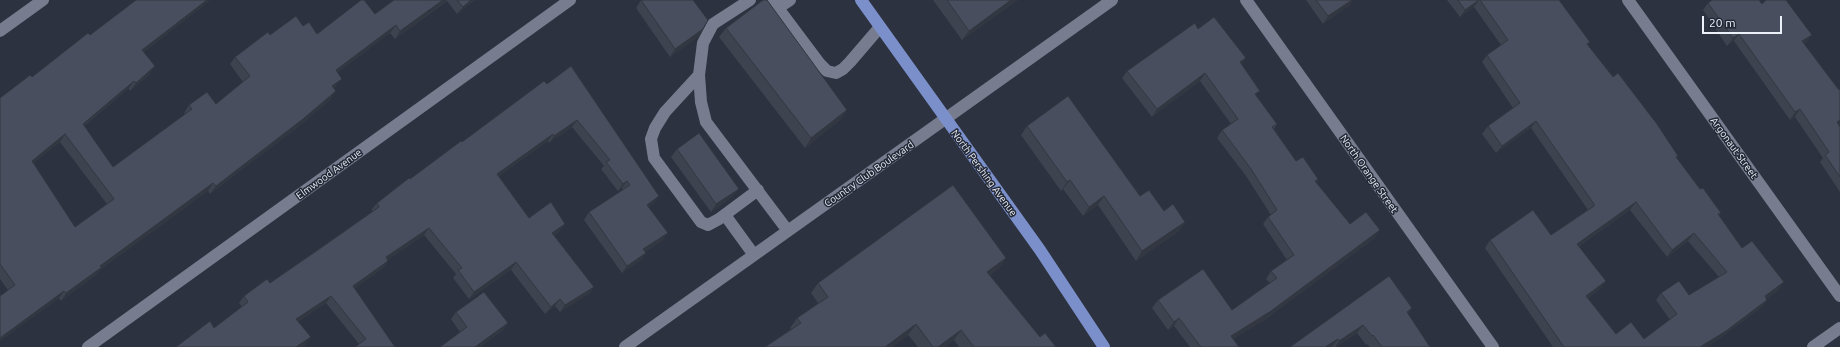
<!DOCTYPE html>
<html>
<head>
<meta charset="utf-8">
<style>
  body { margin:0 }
  #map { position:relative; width:1840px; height:347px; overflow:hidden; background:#2d3240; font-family:Ubuntu,sans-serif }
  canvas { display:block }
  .scale { position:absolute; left:1702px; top:16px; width:80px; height:18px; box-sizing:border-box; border:2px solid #ecf0f9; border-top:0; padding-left:5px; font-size:12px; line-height:14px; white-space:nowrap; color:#ecf0f9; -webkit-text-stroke:3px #232836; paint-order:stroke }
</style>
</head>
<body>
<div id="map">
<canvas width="1840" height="347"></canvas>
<div class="scale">20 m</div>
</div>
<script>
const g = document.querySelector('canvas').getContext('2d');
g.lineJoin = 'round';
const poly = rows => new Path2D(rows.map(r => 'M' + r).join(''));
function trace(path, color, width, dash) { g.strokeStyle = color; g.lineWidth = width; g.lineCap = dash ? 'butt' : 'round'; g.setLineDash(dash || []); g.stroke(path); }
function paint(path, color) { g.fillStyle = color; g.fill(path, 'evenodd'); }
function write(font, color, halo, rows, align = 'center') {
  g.font = font + ' Ubuntu,sans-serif'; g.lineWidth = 3; g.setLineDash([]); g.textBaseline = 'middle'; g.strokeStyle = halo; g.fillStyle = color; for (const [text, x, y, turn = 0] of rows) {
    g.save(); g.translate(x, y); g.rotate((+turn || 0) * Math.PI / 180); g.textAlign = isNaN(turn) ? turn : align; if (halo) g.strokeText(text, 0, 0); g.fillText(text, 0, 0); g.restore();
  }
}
const minor = poly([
  [750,0,713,24,703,43,699,75,701,102,706,122,788,231],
  [772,0,778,8,790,0],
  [1246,0,1493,347],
  [1628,0,1840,296],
  [778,8,820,64,827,71,836,73,843,69,850,62,880,27],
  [0,31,43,0],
  [699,75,665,112,655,128,651,139,654,158,701,222,708,225,719,219,758,190],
  [725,215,754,255],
  [88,347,570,0],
  [625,347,1112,0],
  [1813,347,1840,328]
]);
const major = poly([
  [861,0,1040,250,1104,347]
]);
const wall = poly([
  [394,0,475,0,457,14,447,1,395,39,390,33,337,73,336,86,334,88,331,99,298,127,210,194,208,191,100,270,96,275,61,301,59,298,0,341,0,296,8,290,0,279,0,98,32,77,90,35,207,3,144,52,150,74,130,91,129,88,84,126,113,167,185,114,184,113,189,105,216,104,243,82,230,64,235,57,270,35,303,26,317,34,375,14],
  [60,142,107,204,75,227,33,163],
  [641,0,703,29,698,37,670,57,636,8],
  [933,0,1018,0,962,40],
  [1306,0,1353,0,1350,5,1323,24],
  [1447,0,1559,0,1588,45,1677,158,1700,189,1721,213,1719,215,1742,248,1779,290,1766,299,1767,300,1762,307,1720,338,1706,347,1553,347,1485,248,1490,240,1551,235,1588,210,1531,128,1496,153,1482,134,1488,126,1513,108,1482,62,1487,55,1501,45,1474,7,1460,17],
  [1630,210,1667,257,1688,241,1719,277,1689,295,1661,293,1656,300,1670,320,1644,339,1616,334,1588,298,1601,288,1579,246],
  [1708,3,1762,4,1807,42,1804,44,1839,90,1840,89,1840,124,1838,125,1840,127,1840,192,1820,162,1823,158,1795,117,1790,120,1734,41,1727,46,1703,10],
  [726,28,847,110,840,120,805,148,719,37],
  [1198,29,1246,58,1241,64,1256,96,1277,124,1274,129,1296,161,1318,179,1316,182,1350,224,1375,238,1266,319,1233,339,1239,347,1190,347,1174,326,1168,330,1152,308,1158,300,1232,310,1270,283,1266,279,1271,271,1287,260,1263,224,1268,217,1271,215,1246,176,1217,138,1222,130,1231,124,1200,81,1152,117,1122,78,1127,71],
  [544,81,654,203,649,207,663,240,645,252,646,253,641,260,622,273,584,220,589,212,623,190,622,188,618,191,601,169,604,166,572,127,549,143,548,141,499,176,529,218,560,231,554,235,594,287,589,294,560,312,555,306,545,314,511,270,469,299,453,278,456,274,424,235,388,260,383,268,354,289,395,347,359,344,326,303,298,322,306,344,302,347,176,347,214,328,242,307,239,303,244,296,270,283,373,211,371,210,377,203,462,142],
  [1027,126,1140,196,1164,211,1185,222,1179,231,1136,261,1098,205,1083,216,1063,189,1061,191,1021,135],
  [677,149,733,196,711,212,671,157],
  [1006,258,999,268,990,275,1040,337,1056,347,959,347,954,340,945,347,918,347,908,335,892,347,765,347,791,329,790,328,797,318,818,303,811,293,818,283],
  [1412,308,1408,314,1430,347,1370,347,1367,344,1366,345,1357,333,1336,347,1290,347],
  [456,312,508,323,503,330,480,347,440,347,460,332,451,319]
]);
const shadedWall = poly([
  [207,0,210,0,207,3,137,58,142,50],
  [443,0,447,0,395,39,400,31],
  [471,0,475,0,457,14,463,7],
  [1011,0,1018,0,962,40,969,31],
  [1352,0,1353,0,1350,5,1323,24,1328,16],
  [1479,0,1474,7,1460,17,1465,10],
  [396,25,390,33,330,78,336,70],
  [703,29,698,37,670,57,675,49],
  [1739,34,1734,41,1727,46,1733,38],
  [1812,35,1807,42,1797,48,1802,41],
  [1246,58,1240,66,1240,62],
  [155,66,150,74,130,91,136,83],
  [1205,73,1200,81,1152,117,1157,109],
  [342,79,336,86,327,93,332,86],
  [134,81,129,88,77,131,83,124],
  [336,91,331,99,298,127,210,194,216,186],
  [1800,109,1795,117,1790,120,1795,112],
  [847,110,840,120,805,148,811,138],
  [577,120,572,127,549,143,554,136],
  [1840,120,1840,124,1831,130,1837,122],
  [1536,121,1531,128,1496,153,1502,146],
  [65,134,60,142,27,169,32,161],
  [553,134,548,141,492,181,497,174],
  [1070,180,1063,189,1061,191,1067,182],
  [627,181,622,188,618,191,623,184],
  [213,183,208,191,100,270,96,275,61,301,66,293,100,266],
  [739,189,733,196,711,212,716,204],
  [659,196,654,203,642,212,647,205],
  [1104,196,1098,205,1083,216,1089,207],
  [1636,202,1630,210,1571,251,1577,244],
  [1185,222,1179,231,1136,261,1142,251],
  [565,224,560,231,547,240,552,233],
  [429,228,424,235,381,265,386,257],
  [1380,230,1375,238,1266,319,1226,344,1231,336],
  [668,233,663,240,638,256,643,249],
  [1694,233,1688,241,1667,257,1672,250],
  [646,253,641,260,622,273,627,266],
  [1006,258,999,268,980,282,987,272],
  [388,261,383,268,348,294,353,286],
  [516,262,511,270,469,299,474,292],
  [1606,281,1601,288,1580,303,1586,296],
  [1784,282,1779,290,1759,304,1765,296],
  [594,287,589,294,560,312,565,305],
  [64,291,59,298,0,341,0,338],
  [331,296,326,303,291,327,296,319],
  [560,299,555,306,545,314,551,307],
  [1767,300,1762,307,1720,338,1706,347,1700,347],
  [1412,308,1406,317,1407,312],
  [1179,318,1174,326,1168,330,1174,322],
  [508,323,503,330,480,347,475,347],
  [916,324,908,335,892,347,885,347],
  [1363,325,1357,333,1336,347,1335,347,1339,341],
  [961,330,954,340,945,347,938,347],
  [311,337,306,344,302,347,296,347],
  [1338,339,1332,347,1325,347]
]);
const building = poly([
  [136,0,207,0,142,50,155,66,136,83,134,81,83,124,113,167,192,109,189,105,207,92,216,104,250,76,235,57,268,32,270,35,296,16,303,26,309,22,317,34,361,0,364,0,375,14,394,0,443,0,400,31,396,25,336,70,342,79,332,86,336,91,303,119,216,186,213,183,100,266,102,267,66,293,64,291,0,338,0,296,15,285,0,264,0,98,30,75,32,77,88,33,90,35,136,0],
  [65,134,114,199,75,227,32,161,65,134],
  [457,0,471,0,463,7,457,0],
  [641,0,693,0,708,20,703,29,675,49,641,0],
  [763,0,767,0,847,110,811,138,726,28,763,0],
  [947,0,1011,0,969,31,947,0],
  [1316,0,1352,0,1328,16,1316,0],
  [1458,0,1479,0,1465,10,1458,0],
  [1480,0,1559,0,1590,42,1587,44,1613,77,1618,73,1657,124,1678,156,1676,157,1700,189,1703,188,1721,213,1718,214,1742,248,1752,241,1784,282,1765,296,1767,300,1726,331,1700,347,1564,347,1490,240,1533,210,1551,235,1594,206,1594,204,1536,121,1502,146,1488,126,1520,103,1487,55,1508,40,1480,0],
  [1636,202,1672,250,1694,233,1727,272,1689,295,1679,281,1661,293,1677,314,1644,339,1631,322,1616,334,1586,296,1606,281,1577,244,1636,202],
  [1712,0,1759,0,1762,4,1766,0,1786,0,1812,35,1802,41,1839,90,1840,89,1840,120,1837,122,1840,127,1840,177,1825,155,1829,152,1800,109,1795,112,1739,34,1733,38,1708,3,1712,0],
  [1214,17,1246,58,1240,62,1260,91,1255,94,1277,124,1272,127,1296,161,1303,157,1318,179,1315,181,1350,224,1366,212,1380,230,1271,311,1231,336,1239,347,1201,347,1179,318,1174,322,1158,300,1203,269,1232,310,1277,278,1271,271,1294,255,1268,217,1277,210,1251,169,1222,130,1238,119,1205,73,1157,109,1127,71,1195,23,1198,29,1214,17],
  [571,66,659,196,647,205,668,233,643,249,646,253,627,266,589,212,630,185,627,181,623,184,606,162,610,160,577,120,554,136,553,134,497,174,529,218,551,202,565,224,552,233,594,287,565,305,560,299,551,307,516,262,474,292,458,270,462,268,429,228,386,257,388,261,353,286,395,347,355,347,366,339,331,296,296,319,311,337,296,347,176,347,210,321,214,328,248,302,244,296,267,279,270,283,328,243,379,207,377,203,409,178,410,179,461,141,462,142,544,81,547,84,571,66],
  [1068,96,1140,196,1149,190,1164,211,1173,204,1185,222,1142,251,1104,196,1089,207,1070,180,1067,182,1027,126,1068,96],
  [699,133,739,189,716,204,677,149,699,133],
  [953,185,1006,258,987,272,1040,337,1045,333,1056,347,974,347,961,330,938,347,933,347,916,324,885,347,765,347,801,323,797,318,828,297,818,283,953,185],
  [1389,276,1412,308,1407,312,1430,347,1382,347,1373,335,1372,336,1363,325,1339,341,1338,339,1325,347,1290,347,1389,276],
  [484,292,508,323,475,347,440,347,467,327,456,312,484,292]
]);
const streetNames = [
  ["Argonaut Street",1734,148,54],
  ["North Pershing Avenue",984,173,54],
  ["Elmwood Avenue",329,174,-36],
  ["Country Club Boulevard",869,174,-35],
  ["North Orange Street",1369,174,55]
];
trace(minor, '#777d8e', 12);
trace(major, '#7b90cb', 12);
paint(wall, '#3e4350');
paint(shadedWall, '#323741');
paint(building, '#484e5d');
trace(building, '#323741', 1);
write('10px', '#ecf0f9', '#232836', streetNames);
</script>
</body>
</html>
